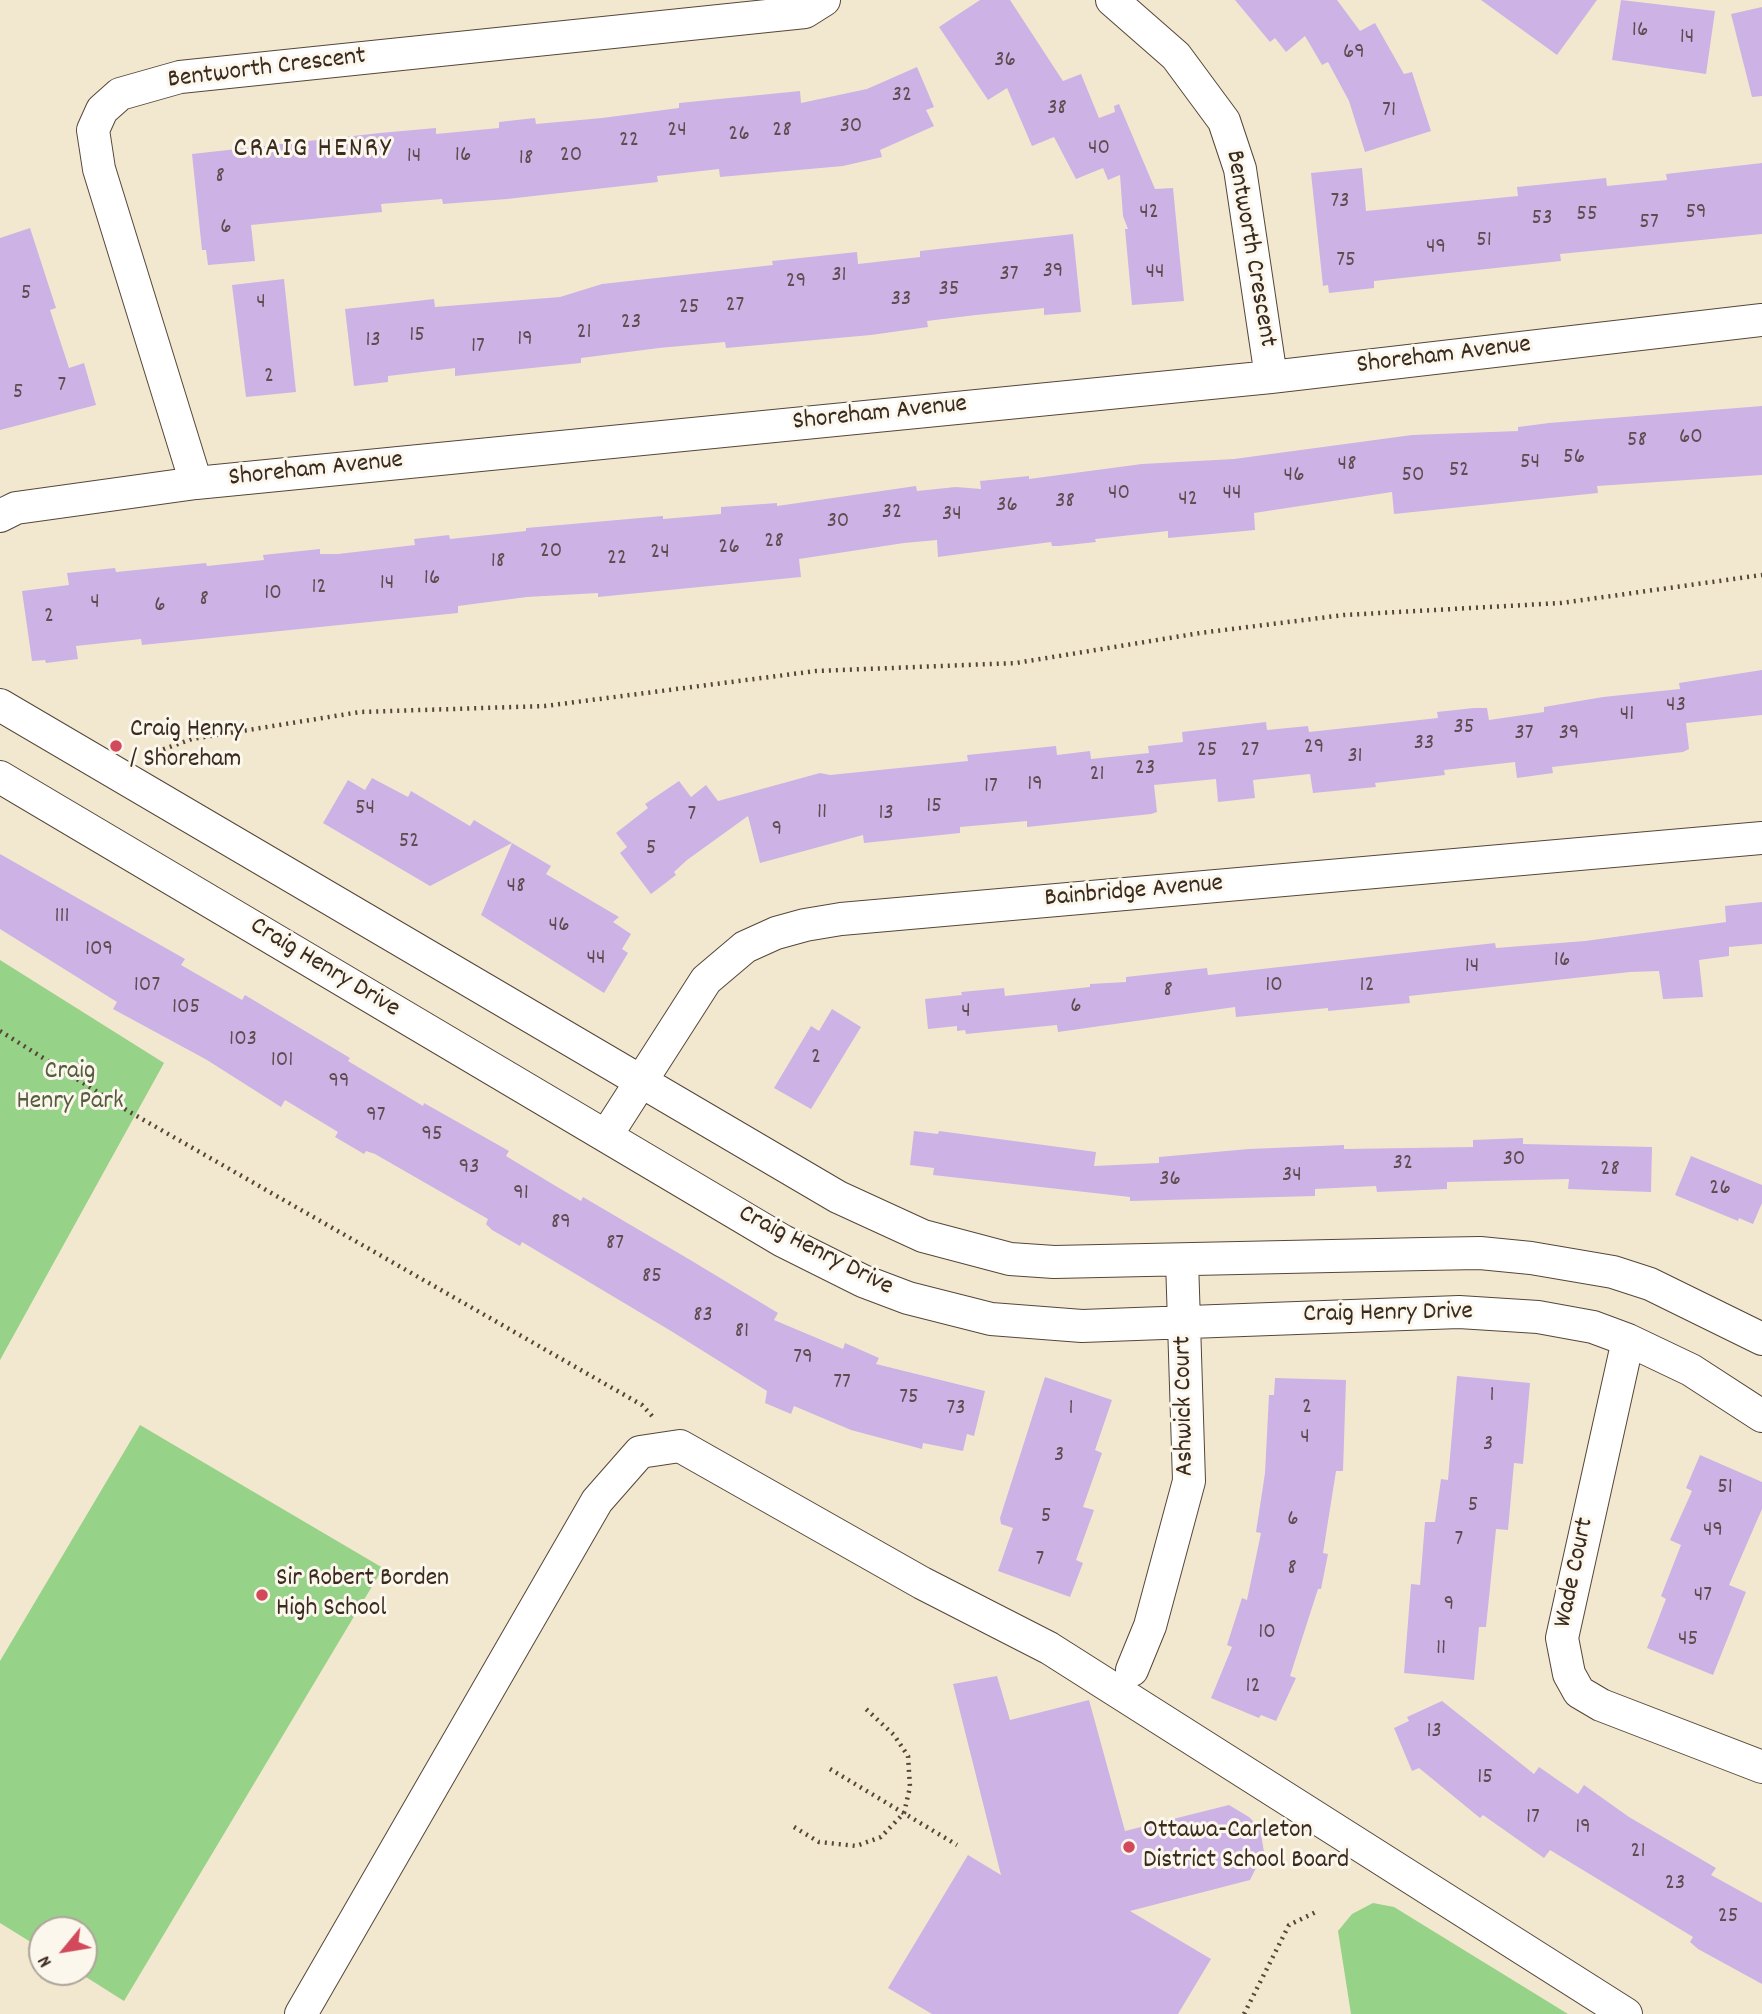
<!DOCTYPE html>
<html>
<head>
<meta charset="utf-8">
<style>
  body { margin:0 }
  #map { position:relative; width:1762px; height:2014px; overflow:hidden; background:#f2e8cf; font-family:Dekko,sans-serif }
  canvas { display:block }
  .north { position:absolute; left:28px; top:1916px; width:70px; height:70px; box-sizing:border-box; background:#fbf7ec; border:2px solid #aea59a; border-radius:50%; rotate:240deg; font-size:19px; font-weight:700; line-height:28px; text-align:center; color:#3b2a1e }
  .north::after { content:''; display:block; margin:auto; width:24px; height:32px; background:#d1495b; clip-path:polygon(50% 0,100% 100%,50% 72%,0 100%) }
</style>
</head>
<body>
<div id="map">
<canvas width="1762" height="2014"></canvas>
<div class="north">N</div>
</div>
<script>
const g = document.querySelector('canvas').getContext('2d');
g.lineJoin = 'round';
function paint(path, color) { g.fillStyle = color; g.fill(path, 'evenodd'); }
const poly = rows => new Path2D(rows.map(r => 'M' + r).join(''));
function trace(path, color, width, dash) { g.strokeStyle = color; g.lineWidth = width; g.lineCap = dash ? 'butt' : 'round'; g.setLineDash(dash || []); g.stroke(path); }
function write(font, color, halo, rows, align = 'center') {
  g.font = font + ' Dekko,sans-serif'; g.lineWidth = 6; g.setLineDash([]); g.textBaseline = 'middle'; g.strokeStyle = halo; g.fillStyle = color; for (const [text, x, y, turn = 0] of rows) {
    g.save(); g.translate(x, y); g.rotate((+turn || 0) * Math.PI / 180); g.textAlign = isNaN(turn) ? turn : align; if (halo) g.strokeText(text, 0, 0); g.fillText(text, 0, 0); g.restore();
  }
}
const green = poly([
  [0,960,164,1063,0,1360],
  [140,1425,383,1568,124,2001,78,1972,84,1972,84,1930,42,1930,42,1949,0,1923,0,1661],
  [1373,1903,1394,1907,1568,2014,1351,2014,1338,1931,1352,1914]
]);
const building = poly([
  [980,0,1010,0,1063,81,1081,74,1099,118,1115,112,1114,106,1119,104,1155,189,1173,188,1184,301,1132,305,1125,229,1128,229,1123,216,1120,175,1108,180,1103,168,1076,179,1054,137,1032,146,1007,88,988,100,939,27],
  [1235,0,1337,0,1360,31,1375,23,1404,74,1412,72,1431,131,1365,152,1349,101,1328,62,1322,65,1305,36,1286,52,1275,38,1270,42],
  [1481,0,1597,0,1557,55],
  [1621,0,1715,11,1706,74,1612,60],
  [1762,7,1762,96,1752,97,1731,14],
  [917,67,934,107,926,110,934,126,880,150,882,157,843,166,720,177,719,169,657,176,658,182,507,199,443,204,442,199,381,204,382,212,251,225,255,261,208,265,206,250,202,250,192,154,380,133,436,128,436,134,499,128,499,122,535,118,536,124,602,118,679,108,679,103,800,91,801,103,867,89],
  [1762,163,1762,234,1560,254,1561,261,1374,281,1374,288,1329,293,1328,285,1323,286,1311,173,1362,168,1366,211,1518,196,1517,187,1606,178,1607,186,1667,180,1666,174],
  [30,228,56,308,50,310,69,368,84,363,96,405,0,430,0,238],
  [1073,234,1081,312,1044,315,1044,308,976,315,927,321,928,327,871,335,726,348,725,342,659,348,581,358,581,363,551,366,455,376,455,368,388,376,388,382,354,386,345,309,434,299,435,307,560,297,602,284,773,265,772,261,857,252,858,264,920,257,920,251],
  [284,279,296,392,246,397,232,285],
  [1762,406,1762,475,1597,486,1598,493,1394,514,1392,492,1254,513,1255,530,1168,538,1168,531,1095,539,1096,542,1059,546,1052,546,1051,542,938,557,937,540,904,543,799,559,801,577,598,597,598,593,527,597,458,606,458,613,142,645,141,639,76,646,78,659,46,663,45,660,32,661,22,591,69,585,67,573,115,568,116,572,206,563,207,566,264,560,263,555,320,549,320,554,338,554,415,545,414,539,449,535,450,539,526,531,526,528,663,516,663,519,721,514,721,507,777,503,777,506,916,486,917,491,956,487,981,489,980,481,1029,476,1029,479,1142,464,1234,459,1412,435,1518,431,1518,427,1549,423],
  [1762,670,1762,715,1686,723,1689,749,1683,752,1552,767,1553,773,1517,778,1515,762,1444,770,1445,775,1375,783,1376,787,1313,793,1310,774,1253,780,1255,798,1218,802,1216,779,1154,785,1157,812,1151,814,1027,827,1027,821,960,827,960,833,864,843,863,835,760,863,748,816,687,860,674,872,676,875,651,894,620,853,627,847,616,833,648,808,645,804,679,781,691,797,706,785,718,801,820,773,830,775,968,761,967,755,1056,746,1057,755,1090,751,1091,759,1149,753,1148,746,1183,742,1182,732,1266,722,1267,730,1308,726,1309,732,1438,718,1437,712,1474,708,1487,708,1489,720,1544,712,1544,707,1603,697,1680,689,1679,683],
  [372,778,408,797,411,791,470,826,474,820,512,843,430,886,323,823,348,780,365,790],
  [512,843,551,866,546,874,619,917,613,922,631,934,622,949,628,953,604,993,481,915],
  [0,854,185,959,181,965,242,1000,245,995,350,1058,348,1061,423,1106,424,1103,509,1151,506,1156,554,1185,581,1201,583,1197,692,1261,778,1313,774,1320,843,1349,845,1343,879,1358,876,1364,985,1391,974,1436,967,1434,963,1451,923,1443,922,1449,851,1430,794,1406,791,1414,765,1403,767,1391,671,1331,522,1242,520,1246,492,1230,486,1224,488,1219,375,1154,366,1151,364,1154,335,1137,338,1132,285,1100,281,1107,207,1060,113,1009,117,1002,0,929],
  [1762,902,1762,944,1729,947,1729,956,1699,960,1703,997,1663,999,1659,971,1630,972,1409,996,1410,1003,1328,1011,1328,1008,1236,1017,1235,1007,1058,1032,1057,1025,966,1034,965,1030,957,1031,957,1026,928,1029,925,999,962,995,961,992,1004,988,1005,996,1090,987,1090,984,1126,982,1126,977,1207,968,1208,975,1495,943,1496,948,1585,941,1726,922,1725,906],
  [832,1009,861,1027,811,1109,774,1088,811,1026,819,1031],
  [914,1131,938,1134,939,1131,1096,1152,1094,1166,1159,1163,1159,1157,1249,1149,1344,1145,1344,1149,1473,1147,1473,1140,1523,1138,1523,1144,1652,1147,1651,1192,1568,1189,1569,1179,1447,1182,1447,1189,1377,1192,1376,1186,1315,1189,1315,1196,1130,1201,1130,1197,933,1175,934,1168,910,1165],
  [1691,1156,1762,1185,1762,1203,1753,1224,1739,1218,1738,1221,1675,1195],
  [1457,1376,1530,1383,1523,1464,1514,1463,1508,1530,1496,1529,1486,1627,1479,1627,1474,1680,1404,1673,1411,1584,1420,1585,1425,1522,1435,1522,1441,1479,1448,1480],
  [1045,1377,1112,1400,1095,1450,1102,1453,1083,1507,1094,1510,1076,1560,1083,1563,1070,1597,998,1571,1013,1528,1001,1524,1000,1518],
  [1275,1378,1346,1380,1343,1471,1336,1471,1323,1553,1328,1554,1321,1589,1318,1589,1290,1676,1296,1678,1276,1721,1261,1715,1259,1718,1211,1698,1232,1647,1227,1645,1242,1598,1247,1600,1261,1533,1256,1532,1265,1473,1269,1395,1274,1395],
  [1700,1455,1762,1482,1762,1509,1729,1585,1746,1592,1713,1675,1647,1648,1666,1599,1661,1596,1681,1545,1670,1540,1692,1491,1686,1488],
  [997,1676,1010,1720,1089,1700,1125,1831,1229,1805,1249,1817,1260,1828,1264,1852,1250,1880,1130,1911,1211,1959,1178,2014,932,2014,888,1988,968,1855,1001,1875,953,1684],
  [1442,1701,1534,1774,1539,1767,1578,1794,1584,1785,1629,1817,1716,1868,1711,1875,1762,1903,1762,1984,1698,1949,1690,1942,1693,1937,1550,1850,1544,1858,1483,1815,1480,1818,1419,1768,1412,1771,1394,1728,1409,1721,1407,1717]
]);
const path = poly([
  [150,754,192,739,360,712,545,706,816,671,1016,663,1200,633,1344,615,1561,603,1762,575],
  [0,1031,128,1111,642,1405,653,1417],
  [830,1769,957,1845],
  [794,1827,819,1842,856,1846,881,1837,904,1813,910,1787,908,1756,894,1735,866,1709],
  [1244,2014,1289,1925,1318,1911]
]);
const minor = poly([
  [1112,0,1176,56,1224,121,1240,169,1271,377],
  [196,483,99,169,93,130,102,110,120,94,180,77,805,12,824,0],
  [0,516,16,508,196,483,1271,377,1762,320],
  [0,705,838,1197,923,1236,1010,1259,1054,1262,1424,1254,1480,1253,1531,1258,1613,1272,1650,1284,1762,1339],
  [0,777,783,1241,863,1281,908,1298,991,1319,1082,1326,1459,1312,1538,1317,1593,1327,1628,1340,1691,1370,1762,1416],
  [606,1136,706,980,745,947,776,933,805,925,841,919,1762,838],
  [1628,1340,1562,1638,1569,1674,1579,1692,1601,1705,1762,1767],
  [1132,1670,1150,1626,1189,1481,1182,1260],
  [301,2014,597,1501,640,1452,680,1446,922,1583,1049,1648,1626,2014]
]);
const markers = [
  [116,746,7,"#d1495b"],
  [262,1595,7,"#d1495b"],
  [1129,1847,7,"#d1495b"]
];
const numberNames = [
  ["16",1640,32],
  ["14",1687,39],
  ["69",1354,54],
  ["36",1005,62],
  ["32",902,97],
  ["38",1057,110],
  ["71",1389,112],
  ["30",851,128],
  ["24",677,132],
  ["28",782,132],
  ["26",739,136],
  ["22",629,142],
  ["40",1099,150],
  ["16",463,157],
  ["20",571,157],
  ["14",414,158],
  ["18",526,160],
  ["8",220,178],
  ["73",1340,203],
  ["42",1149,214],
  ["59",1696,214],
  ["55",1587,216],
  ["53",1542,220],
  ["57",1649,224],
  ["6",226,229],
  ["51",1484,242],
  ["49",1436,249],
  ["75",1346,262],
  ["39",1053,273],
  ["44",1155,274],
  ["37",1009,276],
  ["31",839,277],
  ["29",796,283],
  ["35",949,291],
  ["5",26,295],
  ["33",901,301],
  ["4",261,304],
  ["27",735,307],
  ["25",689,309],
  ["23",631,324],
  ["21",584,334],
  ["15",417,337],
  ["19",525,341],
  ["13",373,342],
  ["17",478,348],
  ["2",269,378],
  ["7",62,387],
  ["5",18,394],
  ["60",1691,439],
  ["58",1637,442],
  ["56",1574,459],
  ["54",1530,464],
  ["48",1347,466],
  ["52",1459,472],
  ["46",1294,477],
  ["50",1413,477],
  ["40",1119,495],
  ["44",1232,495],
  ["42",1188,501],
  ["38",1065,503],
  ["36",1007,507],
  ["32",892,514],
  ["34",952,516],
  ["30",838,523],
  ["28",774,543],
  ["26",729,549],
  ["20",551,553],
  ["24",660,554],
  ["22",617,560],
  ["18",498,563],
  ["16",432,580],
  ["14",387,585],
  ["12",319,589],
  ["10",273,595],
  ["8",204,601],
  ["4",95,604],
  ["6",160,607],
  ["2",49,618],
  ["43",1676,707],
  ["41",1627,716],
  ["35",1464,729],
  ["37",1524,735],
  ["39",1569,735],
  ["33",1424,745],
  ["29",1314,749],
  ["25",1207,752],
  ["27",1250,752],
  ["31",1355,758],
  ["23",1145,770],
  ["21",1097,776],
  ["19",1035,786],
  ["17",991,788],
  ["15",934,808],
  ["54",365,810],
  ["11",822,814],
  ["13",886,815],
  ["7",692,816],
  ["9",777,831],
  ["52",409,843],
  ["5",651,850],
  ["48",516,888],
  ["111",62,918],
  ["46",559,927],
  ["109",99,951],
  ["44",596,960],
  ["16",1562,962],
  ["14",1472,968],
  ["107",147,987],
  ["10",1274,987],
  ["12",1367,987],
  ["8",1168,992],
  ["6",1076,1008],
  ["105",186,1009],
  ["4",966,1013],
  ["103",243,1041],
  ["2",816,1059],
  ["101",282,1062],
  ["99",339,1083],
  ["97",376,1117],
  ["95",432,1136],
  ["30",1514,1161],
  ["32",1403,1165],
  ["93",469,1169],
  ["28",1610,1171],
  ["34",1292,1177],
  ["36",1170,1181],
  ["26",1720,1190],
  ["91",521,1195],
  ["89",561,1224],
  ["87",615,1245],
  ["85",652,1278],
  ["83",703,1317],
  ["81",742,1333],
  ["79",803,1359],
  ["77",842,1384],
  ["1",1492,1397],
  ["75",909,1399],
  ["2",1307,1409],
  ["73",956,1410],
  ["1",1071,1410],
  ["4",1305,1439],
  ["3",1488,1446],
  ["3",1059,1457],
  ["51",1725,1489],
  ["5",1473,1507],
  ["5",1046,1518],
  ["6",1293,1521],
  ["49",1713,1532],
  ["7",1459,1541],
  ["7",1040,1561],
  ["8",1292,1570],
  ["47",1703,1597],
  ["9",1449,1606],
  ["10",1267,1634],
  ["45",1688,1641],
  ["11",1441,1650],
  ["12",1253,1688],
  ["13",1434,1733],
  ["15",1485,1779],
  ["17",1533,1819],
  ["19",1583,1829],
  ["21",1638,1853],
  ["23",1675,1885],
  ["25",1728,1918]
];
const streetNames = [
  ["Bentworth Crescent",267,70,-7],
  ["Bentworth Crescent",1249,249,80],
  ["Shoreham Avenue",1444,357,-7],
  ["Shoreham Avenue",880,415,-6],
  ["Shoreham Avenue",316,471,-6],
  ["Bainbridge Avenue",1134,893,-5],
  ["Craig Henry Drive",324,969,31],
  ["Craig Henry Drive",815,1252,27],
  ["Craig Henry Drive",1388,1315,-1],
  ["Ashwick Court",1186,1406,-91],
  ["Wade Court",1576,1573,-78]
];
const poiNames = [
  ["Craig Henry",130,731],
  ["/ Shoreham",130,761],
  ["Sir Robert Borden",276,1580],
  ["High School",276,1610],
  ["Ottawa-Carleton",1143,1832],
  ["District School Board",1143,1862]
];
const parkNames = [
  ["Craig",70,1073],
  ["Henry Park",70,1103]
];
const neighbourhoodNames = [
  ["CRAIG HENRY",313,151]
];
paint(green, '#96d287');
paint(building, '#cdb2e6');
trace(minor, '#564639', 34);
trace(path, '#564639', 4.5, [2, 5]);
trace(minor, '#fff', 32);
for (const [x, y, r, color] of markers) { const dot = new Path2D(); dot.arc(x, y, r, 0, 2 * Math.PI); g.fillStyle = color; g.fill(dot); trace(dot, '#fbf7ec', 2.5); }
write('23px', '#604c50', null, numberNames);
write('26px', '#3b2a1e', '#fbf7ec', streetNames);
write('26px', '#3b2a1e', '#fbf7ec', poiNames, 'left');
write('26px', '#565c3e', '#fbf7ec', parkNames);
g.letterSpacing = '2px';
write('28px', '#3b2a1e', '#fbf7ec', neighbourhoodNames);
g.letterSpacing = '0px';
</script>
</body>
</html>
